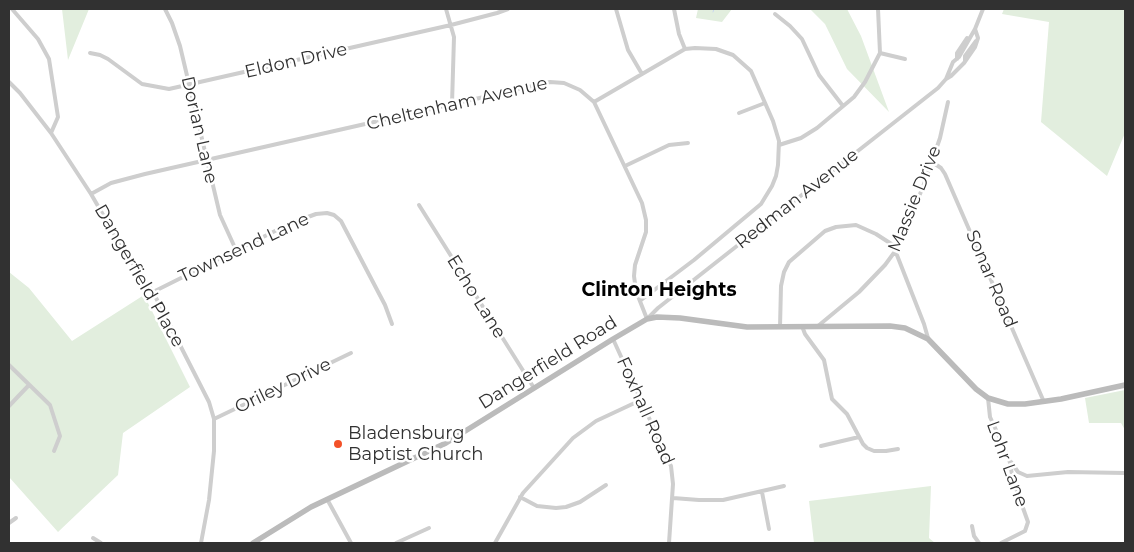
<!DOCTYPE html>
<html>
<head>
<meta charset="utf-8">
<style>
  body { margin:0 }
  #map { position:relative; width:1134px; height:552px; overflow:hidden; background:#fff; font-family:Montserrat,sans-serif }
  canvas { display:block }
  .frame { position:absolute; inset:0; border:10px solid #313131; pointer-events:none }
</style>
</head>
<body>
<div id="map">
<canvas width="1134" height="552"></canvas>
<div class="frame"></div>
</div>
<script>
const g = document.querySelector('canvas').getContext('2d');
g.lineJoin = 'round';
function paint(path, color) { g.fillStyle = color; g.fill(path, 'evenodd'); }
const poly = rows => new Path2D(rows.map(r => 'M' + r).join(''));
function trace(path, color, width, dash) { g.strokeStyle = color; g.lineWidth = width; g.lineCap = dash ? 'butt' : 'round'; g.setLineDash(dash || []); g.stroke(path); }
function write(font, color, halo, rows, align = 'center') {
  g.font = font + ' Montserrat,sans-serif'; g.lineWidth = 5; g.setLineDash([]); g.textBaseline = 'middle'; g.strokeStyle = halo; g.fillStyle = color; for (const [text, x, y, turn = 0] of rows) {
    g.save(); g.translate(x, y); g.rotate((+turn || 0) * Math.PI / 180); g.textAlign = isNaN(turn) ? turn : align; if (halo) g.strokeText(text, 0, 0); g.fillText(text, 0, 0); g.restore();
  }
}
const green = poly([
  [62,9,89,9,68,60],
  [698,9,732,9,722,22,696,18],
  [810,9,847,9,861,36,889,112,847,69,825,24],
  [1004,9,1125,9,1125,133,1107,176,1041,122,1049,22,1002,14],
  [9,272,29,288,72,341,144,295,190,387,123,433,118,475,58,532,9,477],
  [1125,390,1125,430,1121,423,1089,423,1085,398],
  [931,486,929,538,935,543,814,543,809,501]
]);
const stream = poly([
  [713,12,714,9]
]);
const street = poly([
  [12,9,38,39,49,59,58,117,51,133,91,194,124,251,153,292,209,402,214,419,214,451,209,500,201,543],
  [165,9,172,23,180,46,220,215,236,250],
  [446,9,454,37,452,104],
  [616,9,628,50,642,74],
  [674,9,679,34,685,49],
  [775,14,790,26,802,39,819,75,843,106],
  [90,53,100,55,108,59,142,84,169,89,451,25,497,13,508,9],
  [880,53,905,59],
  [957,59,957,53,967,38],
  [965,61,965,56,976,41],
  [946,79,951,76,964,63,975,47,978,38,975,29],
  [9,82,20,93,51,133],
  [594,102,685,49,695,48,716,49,733,55,751,71,773,121,779,141,778,165,776,176,772,186,761,204,694,260,641,300],
  [739,113,765,103],
  [779,145,801,138,817,128,854,97,865,82,880,53,878,9],
  [932,162,941,168,945,174,1044,402],
  [625,166,669,145,688,143],
  [91,194,111,183,145,174,550,82,564,83,580,90,594,102,642,203,646,220,646,232,635,265,634,276,636,291,647,319,658,308,938,88,946,79,953,62,959,57,975,29,983,9],
  [419,205,534,388],
  [153,292,289,224,316,214,327,213,334,215,341,221,385,305,392,324],
  [802,326,805,334,824,360,832,399,847,414,863,444,867,448,874,451,886,451,898,449],
  [818,326,859,292,885,265,896,250,923,187,940,138,948,102],
  [780,327,781,286,784,272,789,262,825,231,836,227,856,225,876,234,893,245,924,324,928,338],
  [613,339,671,466,673,484,669,543],
  [9,365,50,405,60,436,54,451],
  [988,398,990,417,1009,458,1013,480,1028,522,1025,531,1001,543],
  [9,406,29,385],
  [214,419,351,353],
  [821,446,859,437],
  [1011,462,1018,472,1027,476,1068,472,1125,473],
  [762,492,769,529],
  [520,497,537,506,556,508,566,507,580,502,606,485],
  [673,498,699,500,723,500,784,486],
  [327,499,351,543],
  [9,523,16,518],
  [972,526,974,536,979,543],
  [93,538,101,543],
  [396,543,429,528],
  [495,543,523,493,573,438,596,421,641,400]
]);
const secondary = poly([
  [253,543,311,507,446,443,613,339,647,319,657,317,680,318,747,327,890,326,905,328,928,339,976,389,988,398,1008,404,1025,404,1061,399,1125,385]
]);
const markers = [
  [338,444,5,"#f35128"]
];
const streetNames = [
  ["Eldon Drive",296,61,-13],
  ["Cheltenham Avenue",457,104,-13],
  ["Dorian Lane",199,130,77],
  ["Redman Avenue",797,199,-38],
  ["Massie Drive",915,199,-68],
  ["Townsend Lane",244,248,-25],
  ["Dangerfield Place",139,276,60],
  ["Sonar Road",991,279,67],
  ["Echo Lane",476,297,58],
  ["Dangerfield Road",548,363,-32],
  ["Oriley Drive",283,386,-26],
  ["Foxhall Road",645,411,66],
  ["Lohr Lane",1007,464,70]
];
const poiNames = [
  ["Bladensburg",348,434],
  ["Baptist Church",348,455]
];
const neighbourhoodNames = [
  ["Clinton Heights",659,290]
];
paint(green, '#e2eede');
trace(stream, '#c9d6ef', 1);
trace(street, '#cecece', 4);
trace(secondary, '#bbb', 5.5);
for (const [x, y, r, color] of markers) { const dot = new Path2D(); dot.arc(x, y, r, 0, 2 * Math.PI); g.fillStyle = color; g.fill(dot); trace(dot, '#fff', 2); }
write('18px', '#313131', '#fff', streetNames);
write('18px', '#313131', '#fff', poiNames, 'left');
write('bold 19px', '#000', '#fff', neighbourhoodNames);
</script>
</body>
</html>
